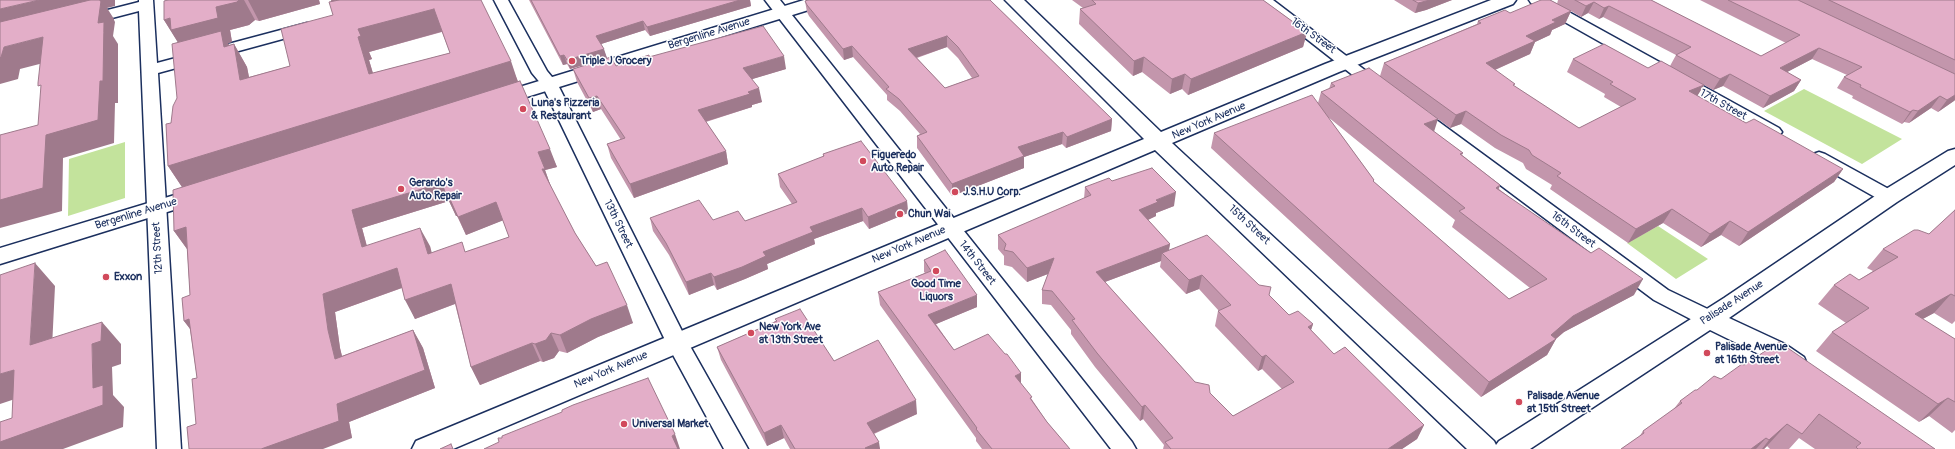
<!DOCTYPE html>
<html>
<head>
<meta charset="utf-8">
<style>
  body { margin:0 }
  canvas { display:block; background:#fff }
</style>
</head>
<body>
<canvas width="1955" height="449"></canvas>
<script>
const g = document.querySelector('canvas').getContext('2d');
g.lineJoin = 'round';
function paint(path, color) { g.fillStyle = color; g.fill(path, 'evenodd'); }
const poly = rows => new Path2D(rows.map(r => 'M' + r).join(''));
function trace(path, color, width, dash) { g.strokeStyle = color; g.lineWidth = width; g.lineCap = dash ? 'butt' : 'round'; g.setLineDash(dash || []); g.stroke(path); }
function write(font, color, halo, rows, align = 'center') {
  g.font = font + ' Pangolin,sans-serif'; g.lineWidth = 3; g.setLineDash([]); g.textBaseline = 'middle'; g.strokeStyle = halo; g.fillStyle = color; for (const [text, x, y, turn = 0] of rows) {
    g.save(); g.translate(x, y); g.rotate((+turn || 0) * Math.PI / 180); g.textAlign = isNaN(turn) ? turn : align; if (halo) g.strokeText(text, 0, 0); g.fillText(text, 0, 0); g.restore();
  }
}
const green = poly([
  [1804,89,1902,139,1862,164,1764,111],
  [125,142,125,198,68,216,69,159],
  [1658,226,1708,259,1676,279,1627,243]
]);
const street = poly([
  [139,0,153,0,157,63,307,23,312,25,315,28,312,31,158,73,181,449,157,449,139,11,85,25,80,23,77,20,80,17,139,2,139,0],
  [494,0,508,0,547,71,557,83,686,339,748,449,724,449,666,342,542,85,532,73,494,0],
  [765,0,780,0,1132,442,1136,449,1111,449,765,0],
  [1257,0,1273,0,1387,87,1385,91,1379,92,1373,91,1257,0],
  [1529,0,1547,0,1779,128,1782,132,1779,136,1773,137,1767,136,1531,3,1529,0],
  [1414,107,1420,108,1668,290,1716,313,1719,319,1716,325,1709,327,1702,325,1654,300,1408,116,1406,112,1408,108,1414,107],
  [1819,152,1825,154,1896,193,1898,197,1896,201,1889,203,1882,201,1813,162,1810,158,1813,154,1819,152]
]);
const secondary = poly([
  [804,0,831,0,828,4,504,104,497,106,490,104,487,100,490,96,804,0],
  [1005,0,1024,0,1161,132,1325,64,1491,0,1516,0,1513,4,1339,72,1172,143,1494,441,1496,445,1499,441,1724,298,1881,192,1948,151,1955,149,1955,165,1897,202,1729,318,1785,344,1804,357,1807,364,1804,371,1795,374,1786,371,1767,358,1710,330,1530,449,1467,449,1155,150,453,449,412,449,416,441,1144,139,1005,0],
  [201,187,209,189,212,194,209,199,0,264,0,248,201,187]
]);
const wall = poly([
  [168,0,319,0,320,4,259,21,255,20,249,25,230,30,232,42,228,43,229,45,234,44,247,67,249,77,290,66,333,15,332,2,331,0,481,0,557,167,545,170,551,187,575,233,596,266,633,323,598,337,567,353,559,351,554,358,543,362,540,361,480,385,471,367,455,304,415,319,402,288,335,312,340,348,342,356,413,330,423,348,435,388,349,422,352,438,196,424,197,378,190,329,184,321,190,295,187,249,174,231,182,187,168,166,171,123,177,98,178,42,164,20],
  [442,32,450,53,373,73,369,60,372,59,369,52],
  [449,201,456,216,457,216,466,235,503,220,509,237,466,252,431,253,430,246,367,246,362,228],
  [529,0,750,0,751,6,650,36,645,30,601,44,607,58,570,69,567,64,563,65],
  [990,0,1112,119,1111,131,1066,148,1062,144,1024,157,1024,168,952,196,917,148,917,136,920,134,900,111,887,100,887,95,853,57,844,60,809,16,807,12,805,1],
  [947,47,958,58,972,78,945,88,917,58],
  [1072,0,1263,0,1307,32,1303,47,1188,95,1182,89,1170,94,1142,72,1133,76,1079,24,1080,9,1083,8],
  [1394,0,1452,0,1426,10,1415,13],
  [1558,0,1651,0,1761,56,1786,43,1700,0,1955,0,1955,100,1938,112,1931,108,1909,123,1904,122,1902,124,1852,98,1853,96,1837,88,1844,77,1847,75,1812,59,1787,72,1801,80,1794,91,1763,108,1723,86,1713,90,1704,85,1697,96,1746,123,1843,169,1834,182,1739,246,1721,235,1701,247,1663,223,1628,243,1550,189,1552,185,1526,169,1523,163,1495,148,1461,124,1450,128,1426,110,1434,132,1463,153,1462,155,1500,185,1499,189,1634,295,1564,332,1556,339,1547,355,1481,397,1211,148,1214,133,1318,103,1321,92,1329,89,1331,83,1380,76,1384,63,1477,24,1478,21,1510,13,1557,4],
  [1571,11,1581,17,1588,13,1599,19,1603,17,1676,55,1670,66,1648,68,1573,59,1567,72,1605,94,1604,97,1621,107,1579,128,1514,86,1495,70,1530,54,1535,42,1550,35,1552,30,1565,24],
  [1328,117,1455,220,1452,227,1530,288,1509,299,1373,181,1374,180],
  [649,57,786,69,752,79,762,102,752,105,752,107,706,122,726,151,728,164,634,198,611,158,607,144,621,140,601,109,593,112,577,82,573,69,616,66],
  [823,154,907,201,908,213,869,229,863,221,814,239,815,244,767,264,768,269,745,279,717,290,714,285,689,295,669,255,653,231,650,218,745,221,792,204,780,187,778,174,823,157],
  [1112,181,1174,206,1156,213,1156,216,1148,220,1170,244,1169,250,1269,295,1289,315,1313,324,1311,330,1334,354,1424,425,1417,439,1402,449,1163,449,1164,445,1143,419,1140,421,1095,367,1071,334,1071,330,1051,305,1042,304,1042,290,1048,274,1027,282,1012,267,1004,265,1004,256,998,249,998,235,1084,199,1085,187],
  [1161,261,1160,267,1186,294,1199,289,1219,311,1218,311,1215,326,1258,371,1262,369,1282,389,1233,416,1210,393,1195,382,1105,282],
  [1955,210,1955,321,1952,324,1934,313,1922,319,1955,339,1955,430,1952,433,1929,416,1919,422,1816,351,1832,332,1846,323,1818,304,1834,285,1859,280,1873,271,1867,268,1883,249,1929,234],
  [924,260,977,307,936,324,954,350,1021,373,1021,383,1047,422,1070,449,982,449,976,441,976,438,880,305,878,292,925,273,924,272],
  [775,319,834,361,917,414,874,434,880,449,790,449,784,438,767,446,721,360,717,347,776,321],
  [1744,365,1935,449,1815,449,1799,438,1789,449,1770,449,1767,446,1764,449,1621,449,1639,437,1643,431,1673,410,1680,401,1697,390,1721,379]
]);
const shadedWall = poly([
  [39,0,115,0,115,6,107,8,114,19,114,20,115,22,113,36,118,44,118,103,115,103,114,143,63,158,62,211,0,228,0,230,0,200,46,135,104,32,0,35,0,9],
  [239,0,244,0,255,20,249,25,230,30,232,42,228,43,234,54,185,54,164,20,216,7],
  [248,0,319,0,320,4,259,21],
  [331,0,389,0,337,14],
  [740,0,750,0,751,6,650,36,647,27],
  [1430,0,1452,0,1426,10,1415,13,1418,3],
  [1594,2,1588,13,1581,17,1586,6],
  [1609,6,1603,17,1599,19,1604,8],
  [434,9,444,31,369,52,372,59,369,60,380,98,369,74,358,37,358,29],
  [1571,11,1565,24,1552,30,1550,35,1535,42,1530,54,1481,76,1486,63,1526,36,1552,20],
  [643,21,645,30,598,45,596,36],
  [1307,32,1303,47,1188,95,1191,79],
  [947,36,947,47,909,60,908,49],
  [43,37,59,59,20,69,18,79,0,84,0,58,4,47],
  [234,44,247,67,254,103,240,80],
  [852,46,853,57,844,60,843,49],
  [1819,48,1812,59,1772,80,1780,68],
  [604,49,607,58,570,69,567,60],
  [564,55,567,64,563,65,560,56],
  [784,56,786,69,746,81,743,68],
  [1144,57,1142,72,1133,76,1134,61],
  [511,61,519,85,184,190,168,166],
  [1185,74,1182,89,1170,94,1172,79],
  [1730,74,1723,86,1713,90,1720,79],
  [1801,80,1794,91,1763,108,1770,96],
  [1704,85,1696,98,1689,91],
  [759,88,762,102,752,105,752,107,701,123,698,110,748,92],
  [1955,95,1955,100,1954,101,1938,112,1947,100],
  [597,96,601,109,593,112,589,98],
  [1940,96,1931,108,1909,123,1918,111],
  [1913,110,1904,122,1902,124,1910,112],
  [1466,111,1461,124,1450,128,1456,115],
  [1112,119,1111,131,1066,148,1067,137],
  [1438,119,1433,135,1424,124],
  [1063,132,1062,144,1024,157,1024,168,952,196,952,184,1018,147],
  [550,149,557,167,545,170,551,187,542,169,538,152],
  [726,151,728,164,634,198,630,184],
  [1843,169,1834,182,1739,246,1748,232],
  [442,183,458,216,456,216,449,201,362,228,372,266,362,247,352,210],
  [1500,185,1493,201,1496,188],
  [1176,192,1174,206,1156,213,1156,216,1137,225,1139,210,1156,200],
  [907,201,908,213,869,229,868,217],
  [496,202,504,220,466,235,458,217],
  [862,208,863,221,814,239,815,244,767,264,768,269,745,279,717,290,714,277,810,227],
  [1672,209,1663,223,1628,243,1636,229],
  [1730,221,1721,235,1701,247,1710,234],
  [186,227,187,249,174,231],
  [420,228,430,246,437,272,428,254],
  [1170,244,1167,258,1162,253,1161,261,1094,286,1096,272],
  [1054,258,1053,272,1027,282,1027,268],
  [35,263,55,286,51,368,30,345],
  [397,268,407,286,335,312,340,348,347,377,335,359,328,330,323,294],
  [711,273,714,285,689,295,686,282],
  [1202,275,1199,289,1186,294,1189,280],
  [1643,279,1634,295,1564,332,1551,343,1556,339,1547,355,1481,397,1489,382,1573,316],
  [451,284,460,302,415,319,405,300],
  [1951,294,1934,313,1897,333,1915,314],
  [977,295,977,307,929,327,928,315],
  [627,305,633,323,598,337,567,353,560,335,591,319],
  [189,319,198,339,184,321],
  [102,322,121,344,121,364,112,367,113,395,124,407,123,427,63,449,0,449,0,442,93,388,92,344],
  [1313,324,1308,339,1308,327],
  [413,330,423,348,435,388,349,422,352,438,323,449,261,449,337,404],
  [551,333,559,351,554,358,543,362,535,344],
  [532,343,540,361,480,385,471,367],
  [1266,355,1262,369,1258,371,1262,357],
  [14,370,36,392,0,404,0,374],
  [1021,373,1021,385,1015,376],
  [1948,398,1929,416,1919,422,1938,404],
  [916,400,917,414,868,436,867,423],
  [1145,405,1143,419,1140,421,1142,407],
  [1787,424,1767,446,1764,449,1762,449,1769,440],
  [781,425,784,438,767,446,764,433],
  [1424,425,1417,439,1402,449,1388,449],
  [675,434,680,449,676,449,672,436],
  [1766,438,1756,449,1751,449],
  [879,442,880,449,866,449,865,448]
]);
const building = poly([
  [0,0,39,0,0,9,0,0],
  [90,0,100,0,100,1,101,1,98,23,104,22,103,81,100,81,98,120,46,135,43,188,0,200,0,135,38,125,41,85,38,86,38,83,43,37,4,47,1,57,0,58,0,22,90,0],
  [168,0,239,0,237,2,216,7,218,18,171,30,170,18,164,20,164,1,168,0],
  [339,0,481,0,511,61,168,166,166,124,171,123,173,106,177,98,172,44,221,31,224,47,234,44,240,80,290,66,281,29,333,15,329,2,339,0],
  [434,9,450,53,369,74,358,37,361,36,358,29,434,9],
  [531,0,740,0,647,27,643,21,596,36,604,49,567,60,564,55,560,56,531,0],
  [808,0,990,0,1112,119,1067,137,1063,132,1018,147,1024,156,952,184,917,136,927,132,899,99,886,89,889,87,852,46,843,49,807,5,805,1,808,0],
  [947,36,958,47,979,76,945,88,908,49,947,36],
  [1092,0,1263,0,1307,32,1191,79,1185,74,1172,79,1144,57,1134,61,1080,9,1096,4,1092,0],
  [1413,0,1430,0,1418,3,1413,0],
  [1541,0,1550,0,1571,11,1552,20,1556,22,1526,36,1535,41,1486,63,1515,84,1513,85,1579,128,1636,99,1610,84,1613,82,1573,59,1604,44,1648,68,1661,61,1704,85,1689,91,1746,123,1754,119,1843,169,1748,232,1730,221,1710,234,1672,209,1636,229,1557,176,1561,173,1532,155,1529,150,1501,135,1466,111,1456,115,1384,63,1481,23,1478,21,1505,10,1510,13,1541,0],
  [1575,0,1651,0,1761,56,1800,35,1728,0,1798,0,1955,74,1955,95,1947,100,1940,96,1918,111,1913,110,1910,112,1860,87,1861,85,1844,77,1862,67,1819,48,1780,68,1801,80,1770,96,1730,74,1720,79,1676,55,1691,47,1609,6,1604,8,1594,2,1586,6,1575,0],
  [1829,0,1955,0,1955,60,1829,0],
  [763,26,784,56,743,68,759,88,748,92,750,94,698,110,726,151,630,184,607,144,625,138,597,96,589,98,573,69,611,57,616,66,649,55,649,57,763,26],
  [1369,68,1438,119,1424,124,1463,153,1460,154,1500,185,1496,188,1591,253,1599,248,1643,279,1573,316,1551,335,1556,339,1489,382,1214,133,1312,95,1374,180,1373,181,1509,299,1547,279,1459,211,1465,208,1321,92,1335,86,1331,83,1369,68],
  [520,81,550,149,538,152,545,169,542,169,575,233,596,266,607,262,627,305,591,319,560,335,551,333,546,340,535,344,532,343,471,367,451,284,405,300,397,268,323,294,328,330,335,359,413,330,425,370,337,404,339,421,261,449,189,449,187,427,196,424,192,379,197,378,189,319,184,321,182,298,190,295,186,227,174,231,173,190,520,81],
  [442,183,447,198,449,197,458,217,496,202,509,237,465,252,462,242,428,254,420,228,362,247,352,210,442,183],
  [861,141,907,201,868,217,862,208,810,227,813,232,763,252,766,256,742,267,714,277,711,273,686,282,666,243,650,218,699,200,713,220,738,211,745,221,797,202,778,174,824,156,823,154,861,141],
  [1152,168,1176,192,1156,200,1158,202,1139,210,1170,244,1096,272,1195,382,1209,385,1210,393,1233,416,1294,382,1266,355,1262,357,1218,311,1231,305,1202,275,1189,280,1162,253,1207,235,1259,285,1271,287,1269,295,1289,315,1298,311,1313,324,1308,327,1334,354,1345,347,1424,425,1388,449,1171,449,1165,442,1173,438,1145,405,1142,407,1097,353,1072,320,1075,319,1052,291,1042,290,1054,258,1027,268,1013,252,1004,250,1006,244,998,235,1091,195,1085,187,1109,178,1112,181,1152,168],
  [1955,210,1955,296,1951,294,1915,314,1955,339,1955,402,1948,398,1938,404,1832,332,1869,308,1834,285,1850,274,1859,280,1898,257,1883,249,1914,230,1918,230,1929,234,1955,210],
  [945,250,977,295,928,315,954,350,988,334,1005,354,1007,354,1021,373,1015,376,1032,397,1030,398,1047,422,1070,449,992,449,976,429,977,428,878,292,931,271,924,260,945,250],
  [35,263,30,345,102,322,101,341,92,344,93,388,103,385,103,405,0,442,0,422,12,418,14,370,0,374,0,275,35,263],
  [800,309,834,361,878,340,916,400,867,423,879,442,865,448,866,449,795,449,781,425,764,433,717,347,777,321,775,319,800,309],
  [1779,342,1935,449,1858,449,1856,447,1861,443,1819,414,1802,434,1787,424,1769,440,1766,438,1751,449,1621,449,1644,433,1643,431,1682,403,1680,401,1695,390,1697,390,1714,376,1721,379,1742,364,1744,365,1779,342],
  [648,378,675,434,672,436,678,449,484,449,499,442,498,438,502,438,502,436,562,412,562,410,573,405,648,378],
  [451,444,453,449,440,449,451,444]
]);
const markers = [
  [572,61,4,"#d1495b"],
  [523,109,4,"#d1495b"],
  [863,161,4,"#d1495b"],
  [401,189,4,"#d1495b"],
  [955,192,4,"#d1495b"],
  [900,214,4,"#d1495b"],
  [936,271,4,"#d1495b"],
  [106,277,4,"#d1495b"],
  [751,333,4,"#d1495b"],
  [1707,353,4,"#d1495b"],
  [1519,402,4,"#d1495b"],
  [624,424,4,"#d1495b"]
];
const streetNames = [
  ["Bergenline Avenue",709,34,-17],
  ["16th Street",1313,36,36],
  ["17th Street",1723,105,29],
  ["New York Avenue",1209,121,-23],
  ["Bergenline Avenue",136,214,-17],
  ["13th Street",618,224,64],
  ["15th Street",1249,225,43],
  ["16th Street",1573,230,37],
  ["New York Avenue",909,245,-23],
  ["12th Street",158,248,-93],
  ["14th Street",977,263,52],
  ["Palisade Avenue",1732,303,-33],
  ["New York Avenue",611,370,-23]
];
const poiNames = [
  ["Triple J Grocery",580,61],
  ["Luna's Pizzeria",531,103],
  ["& Restaurant",531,116],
  ["Figueredo",871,155],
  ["Auto Repair",871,168],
  ["Gerardo's",409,183],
  ["Auto Repair",409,196],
  ["J.S.H.U Corp.",963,192],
  ["Chun Wai",908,214],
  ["Exxon",114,277],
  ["Good Time",936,284,"center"],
  ["Liquors",936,297,"center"],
  ["New York Ave",759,327],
  ["at 13th Street",759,340],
  ["Palisade Avenue",1715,347],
  ["at 16th Street",1715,360],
  ["Palisade Avenue",1527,396],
  ["at 15th Street",1527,409],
  ["Universal Market",632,424]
];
paint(green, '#c3e39c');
trace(street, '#1b2f5e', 3);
trace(secondary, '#1b2f5e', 3);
paint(street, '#fff');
paint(secondary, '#fff');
paint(wall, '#c396ac');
paint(shadedWall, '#9f7a8c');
paint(building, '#e3aec8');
trace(building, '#9f7a8c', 1);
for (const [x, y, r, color] of markers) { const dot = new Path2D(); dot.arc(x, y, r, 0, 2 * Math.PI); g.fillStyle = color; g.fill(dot); trace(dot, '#fff', 1.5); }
write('11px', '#1b2f5e', '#fff', streetNames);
write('bold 11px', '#1b2f5e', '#fff', poiNames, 'left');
</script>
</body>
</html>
